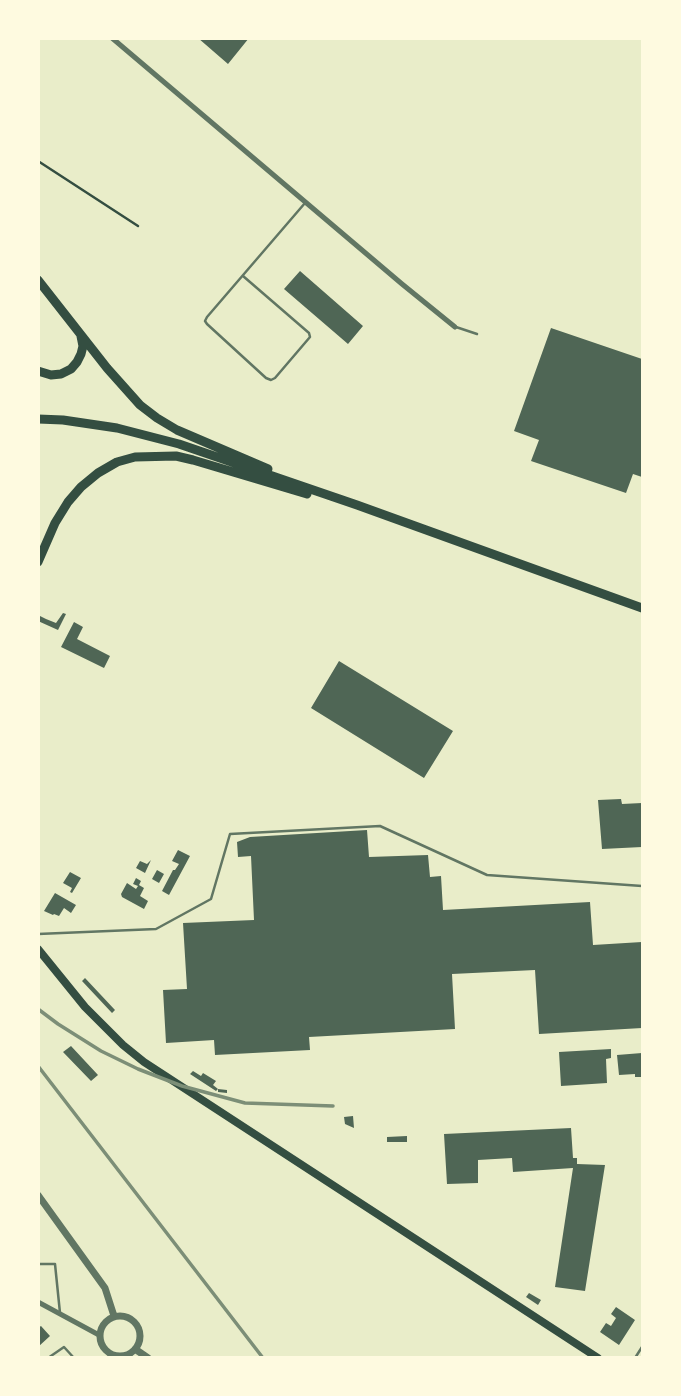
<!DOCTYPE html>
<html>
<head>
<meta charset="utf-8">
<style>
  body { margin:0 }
  #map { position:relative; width:681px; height:1396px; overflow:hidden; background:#e9edc9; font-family:Quicksand,sans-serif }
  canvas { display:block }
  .frame { position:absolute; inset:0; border:40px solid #fefae0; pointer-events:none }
</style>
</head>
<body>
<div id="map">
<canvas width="681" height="1396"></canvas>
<div class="frame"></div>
</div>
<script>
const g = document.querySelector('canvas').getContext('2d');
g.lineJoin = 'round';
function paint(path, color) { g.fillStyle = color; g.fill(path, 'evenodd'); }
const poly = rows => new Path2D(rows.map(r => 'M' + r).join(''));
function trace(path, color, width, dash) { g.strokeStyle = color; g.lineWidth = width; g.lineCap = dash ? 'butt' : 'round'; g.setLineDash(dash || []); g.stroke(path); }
const building = poly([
  [198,38,249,38,228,64],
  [300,271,363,326,348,344,284,289],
  [551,328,642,359,642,477,633,474,626,493,531,461,539,440,514,431],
  [63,613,66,614,58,630,38,621,38,615,46,619,56,623],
  [74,622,83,627,77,639,110,656,104,668,61,647],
  [339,661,453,731,424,778,311,708],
  [621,799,622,804,642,803,642,847,602,849,598,800],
  [367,830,369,857,428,855,430,877,441,876,443,910,590,902,593,945,642,942,642,1028,539,1034,535,970,452,974,455,1029,309,1037,310,1050,215,1055,214,1040,166,1043,163,990,187,989,183,923,254,920,251,856,238,857,237,842,250,837],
  [178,850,190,856,169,895,162,891,173,870,175,870,179,864,172,861],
  [151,860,145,873,136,868,140,861,147,864],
  [157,870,164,874,159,883,152,879],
  [70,872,81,878,72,893,70,892,72,888,63,883],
  [136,878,141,881,139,885,144,888,140,896,148,901,144,909,122,897,121,894,127,883,136,889,138,886,133,884],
  [55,893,76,905,71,913,64,908,59,916,54,914,53,915,44,911],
  [85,978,115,1010,112,1013,82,981],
  [71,1046,98,1075,91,1081,63,1052],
  [611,1049,611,1058,606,1059,607,1083,561,1086,559,1052],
  [642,1053,642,1077,635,1077,635,1074,619,1075,617,1055],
  [193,1071,201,1076,203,1073,216,1081,213,1085,218,1089,227,1090,227,1093,218,1092,218,1089,216,1091,190,1074],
  [353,1116,354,1128,345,1124,344,1117],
  [571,1128,573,1158,577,1158,577,1164,605,1165,585,1291,555,1287,573,1168,513,1172,512,1158,478,1160,478,1183,447,1184,444,1134],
  [407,1136,407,1142,387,1142,387,1137],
  [529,1293,541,1300,538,1305,526,1297],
  [616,1307,635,1320,619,1345,600,1332,606,1323,611,1326,616,1318,611,1314],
  [41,1326,50,1336,38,1347,38,1328]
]);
const path = poly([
  [38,161,138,226]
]);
const service = poly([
  [243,276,309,333,310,337,275,378,271,380,266,378,207,324,205,321,207,317,305,203],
  [456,327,477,334],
  [38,934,156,929,211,899,230,834,380,826,487,875,642,886],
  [38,1264,55,1264,60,1313],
  [125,1355,126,1358],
  [48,1358,64,1347,74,1358],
  [635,1358,642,1347]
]);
const minor = poly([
  [112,38,402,284,455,327],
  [38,1302,99,1335]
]);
const tertiary = poly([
  [38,1195,105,1288,114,1316],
  '100 1336a20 20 0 1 1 40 0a20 20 0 1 1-40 0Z',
  [135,1349,148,1358]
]);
const secondary = poly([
  [38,949,85,1007,123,1045,144,1062,598,1358]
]);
const primary = poly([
  [38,280,107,368,140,405,157,418,177,430,268,469],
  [38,371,51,375,61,374,71,369,77,362,81,354,83,346,81,336],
  [38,419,63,420,117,428,179,444,357,505,642,608],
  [38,562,55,523,68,502,81,487,98,473,117,462,135,457,176,456,193,460,307,494]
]);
const rail = poly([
  [38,1009,58,1024,101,1051,138,1069,182,1086,245,1103,333,1106],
  [38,1066,263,1358]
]);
paint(building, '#4f6655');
trace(path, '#344e41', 2.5);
trace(service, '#617663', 2.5);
trace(minor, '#617663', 5);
trace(tertiary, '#617663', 7);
trace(secondary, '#344e41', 8);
trace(primary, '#344e41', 9);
trace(rail, '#7c8e77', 3.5);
</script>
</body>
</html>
